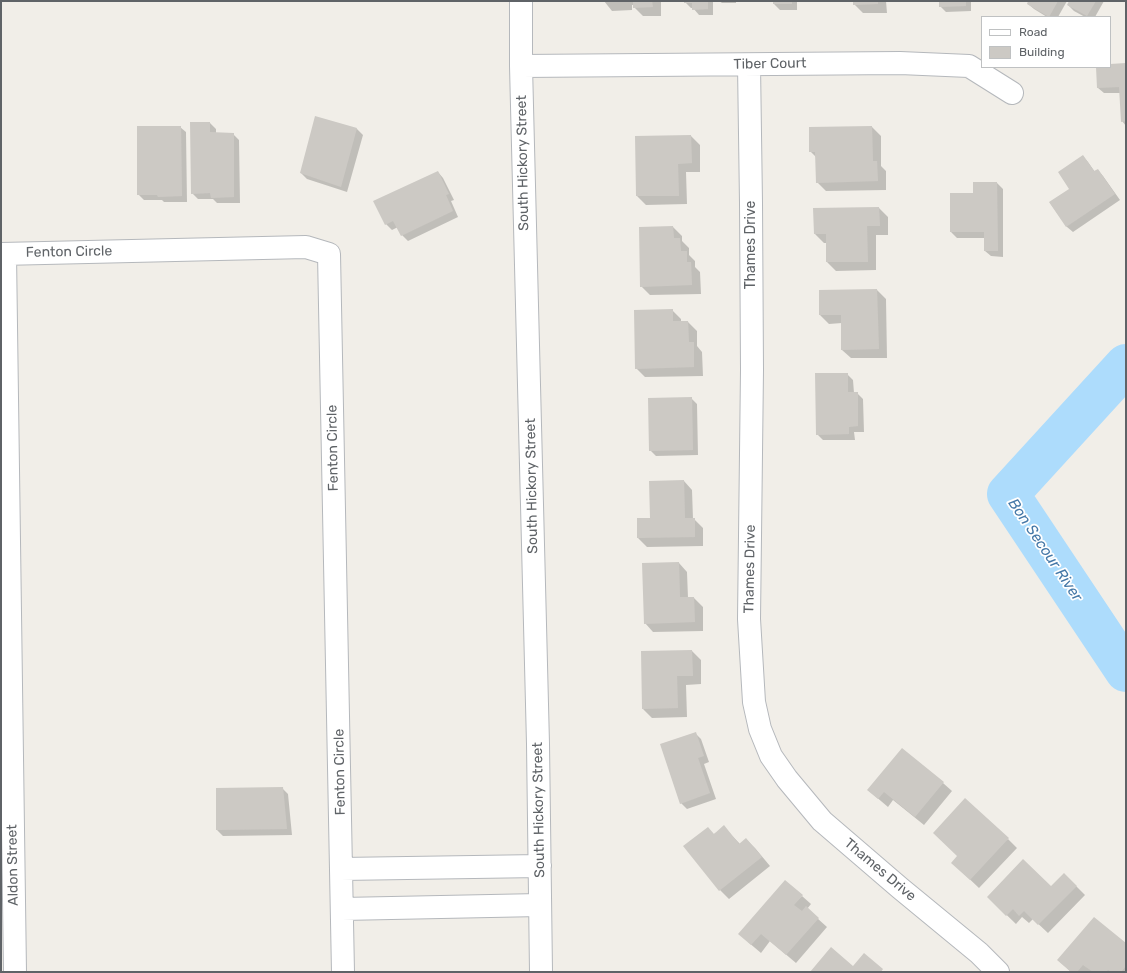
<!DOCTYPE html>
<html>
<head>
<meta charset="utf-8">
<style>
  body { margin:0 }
  #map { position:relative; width:1127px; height:973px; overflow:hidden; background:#f1eee8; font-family:Rubik,sans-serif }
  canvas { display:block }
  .frame { position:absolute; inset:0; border:2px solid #5f6367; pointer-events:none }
  .legend { position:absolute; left:981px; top:16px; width:130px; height:52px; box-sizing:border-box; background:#fff; border:1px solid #bfc1c2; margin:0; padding:5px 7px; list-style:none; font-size:12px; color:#5f6367 }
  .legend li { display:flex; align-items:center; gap:8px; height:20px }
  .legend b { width:20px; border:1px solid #bfc1c2 }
</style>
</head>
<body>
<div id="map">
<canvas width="1127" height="973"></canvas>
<div class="frame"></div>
<ul class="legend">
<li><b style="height:5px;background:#fff"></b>Road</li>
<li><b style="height:11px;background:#ccc9c4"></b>Building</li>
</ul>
</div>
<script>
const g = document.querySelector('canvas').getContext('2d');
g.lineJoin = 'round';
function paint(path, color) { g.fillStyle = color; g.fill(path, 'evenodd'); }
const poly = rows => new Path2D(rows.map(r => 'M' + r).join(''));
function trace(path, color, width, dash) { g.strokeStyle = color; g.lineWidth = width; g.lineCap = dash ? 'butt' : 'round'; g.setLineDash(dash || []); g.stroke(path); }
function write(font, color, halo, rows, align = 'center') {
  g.font = font + ' Rubik,sans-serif'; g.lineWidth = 3.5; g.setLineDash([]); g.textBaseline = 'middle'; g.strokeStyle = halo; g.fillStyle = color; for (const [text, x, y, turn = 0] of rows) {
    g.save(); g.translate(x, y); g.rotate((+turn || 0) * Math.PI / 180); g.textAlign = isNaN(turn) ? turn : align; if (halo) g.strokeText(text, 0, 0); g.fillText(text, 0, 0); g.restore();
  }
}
const shadow = poly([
  [604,1,661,1,661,16,643,16,634,7,634,5,632,5,632,10,612,11],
  [685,1,713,1,713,15,699,15,693,8,691,8,685,2],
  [719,1,736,1,736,3,722,3],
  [774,1,797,1,797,10,780,10,774,4],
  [854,1,886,1,887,13,863,13,854,4],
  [940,1,971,1,971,11,946,12,940,6],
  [1029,1,1067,1,1058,17,1047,17,1034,9,1028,4],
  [1071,1,1104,1,1095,17,1085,17,1074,11,1068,5],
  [1126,64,1126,126,1122,121,1120,93,1104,93,1098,88,1097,67,1110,67,1110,65],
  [316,117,357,129,363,135,347,192,307,179,301,173],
  [210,123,216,129,216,134,233,134,239,140,240,203,217,203,213,199,198,199,192,193],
  [180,127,186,132,187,202,164,202,162,200,144,200,138,194],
  [872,127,881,136,881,166,886,171,886,190,826,191,817,182,817,158,810,151],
  [691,136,700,145,700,172,686,172,687,204,646,205,637,196,636,137],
  [1083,156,1088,162,1095,172,1098,170,1103,176,1120,200,1073,232,1067,227,1050,203,1070,189],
  [438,172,443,178,454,200,451,201,458,217,408,241,402,235,398,227,392,230,386,224],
  [974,183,997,183,1003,189,1003,257,991,256,985,251,985,238,957,238,951,232,974,194],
  [879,208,888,217,888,235,876,235,876,270,836,271,827,262,827,243,824,243,815,234],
  [673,227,682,236,682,241,689,248,689,255,695,261,695,267,700,272,701,294,650,295,641,286],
  [877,290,886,299,887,358,851,358,842,350,842,323,829,324,820,315,820,291],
  [672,310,681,319,681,322,688,322,697,331,697,346,702,352,703,376,645,377,636,368],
  [847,374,853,380,854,393,857,393,863,399,864,432,854,432,855,440,823,440,817,434],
  [691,398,697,404,698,455,656,456,650,450],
  [684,481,692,490,693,519,694,519,703,528,703,546,647,547,638,538,651,519],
  [679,563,687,572,688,598,694,598,703,607,703,631,653,632,645,623],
  [692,651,701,660,701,684,686,685,687,717,652,718,643,709],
  [695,733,701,739,709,762,704,764,716,799,687,809,681,803],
  [943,783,952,791,924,825,893,800,888,807,868,790],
  [282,788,288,794,292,835,223,836,217,830],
  [724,827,740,844,746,839,755,848,770,866,729,899,720,890,685,847,714,834],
  [1008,839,1017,848,979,888,961,871],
  [1064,874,1085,895,1048,933,1033,919,1029,923,1022,917,1016,924,988,897,1051,888],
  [802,896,811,904,807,909,827,927,796,963,770,941,761,953,748,942],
  [1126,944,1126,972,1071,972,1058,960]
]);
const river = poly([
  [1126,365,1008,494,1126,671]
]);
const building = poly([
  [633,1,652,1,653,7,633,8],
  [684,1,708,1,708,9,692,10,692,3,684,3],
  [773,1,792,1,792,4,773,4],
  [853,1,878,1,878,4,853,5],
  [939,1,966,1,966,6,939,7],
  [1028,1,1058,1,1049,17,1027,4],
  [1069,1,1096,1,1087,16,1067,5],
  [1126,63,1126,121,1121,122,1119,87,1097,88,1096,67,1110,67,1110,64],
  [315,116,357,128,341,187,300,173],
  [190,122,210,122,210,132,234,133,234,197,211,198,210,193,191,194],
  [137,126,181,126,182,196,158,197,157,195,137,195],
  [872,126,873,161,877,161,878,181,816,183,815,152,809,152,809,127],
  [691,135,692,163,678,164,679,196,636,196,635,136],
  [1083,155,1094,171,1098,169,1115,194,1066,227,1049,202,1069,189,1058,172],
  [438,171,449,194,446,195,453,211,401,236,393,221,385,225,373,201],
  [973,182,997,182,998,251,984,251,984,232,950,232,950,193,973,193],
  [879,207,880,226,867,226,868,262,826,262,826,234,814,234,813,208],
  [673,226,674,238,680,238,681,251,687,251,687,262,691,262,692,285,640,287,639,227],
  [877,289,879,349,841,350,841,315,819,315,819,290],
  [673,309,673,321,688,321,689,342,694,342,694,367,635,369,634,310],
  [815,373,848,373,848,392,858,392,858,426,849,427,849,434,816,435],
  [692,397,693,450,649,451,648,398],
  [684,480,685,518,695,518,695,537,637,538,637,518,650,518,649,481],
  [679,562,680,597,694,597,695,622,644,624,642,563],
  [692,650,693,676,677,676,678,708,642,709,641,651],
  [696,732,704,756,698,758,710,793,680,804,660,744],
  [902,748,944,782,915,817,884,792,878,799,867,790],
  [283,787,287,829,216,830,216,788],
  [965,798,1009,838,970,880,951,863,957,856,933,833],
  [724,825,739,844,746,838,762,857,719,891,683,846,708,827,714,834],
  [1023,859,1051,886,1064,873,1077,886,1038,925,1024,911,1019,916,1013,909,1006,916,987,897],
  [785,880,803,895,794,905,802,911,806,906,819,918,786,955,761,934,751,945,738,934],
  [1094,917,1126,943,1126,966,1121,972,1111,972,1108,970,1106,972,1093,972,1083,965,1077,972,1071,972,1057,960],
  [831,947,853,966,864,953,883,969,881,972,810,972]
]);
const minor = poly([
  [521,1,521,66,538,744,541,972],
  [749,65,751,203,752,370,749,619,754,702,760,729,771,756,787,779,822,821,900,888,979,953,998,972],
  [521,66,900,63,969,66,1012,93],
  [1,254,306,247,329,254,343,972],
  [5,254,15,972],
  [341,869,540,866],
  [342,909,540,905]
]);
const streetNames = [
  ["Tiber Court",770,64,-1],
  ["South Hickory Street",523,163,-91],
  ["Thames Drive",751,245,-90],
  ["Fenton Circle",69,252,-1],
  ["Fenton Circle",333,448,-91],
  ["South Hickory Street",532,486,-91],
  ["Thames Drive",750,569,-89],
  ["Fenton Circle",340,772,-91],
  ["South Hickory Street",539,810,-91],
  ["Aldon Street",13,865,-91],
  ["Thames Drive",880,870,40]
];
const waterNames = [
  ["Bon Secour River",1045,550,56]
];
paint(shadow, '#0003');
trace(river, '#addcfc', 42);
paint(building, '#ccc9c4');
trace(minor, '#b5b8bc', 24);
trace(minor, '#fff', 22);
write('14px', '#5f6367', '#fff', streetNames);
write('italic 15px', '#4578a7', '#fff', waterNames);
</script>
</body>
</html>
